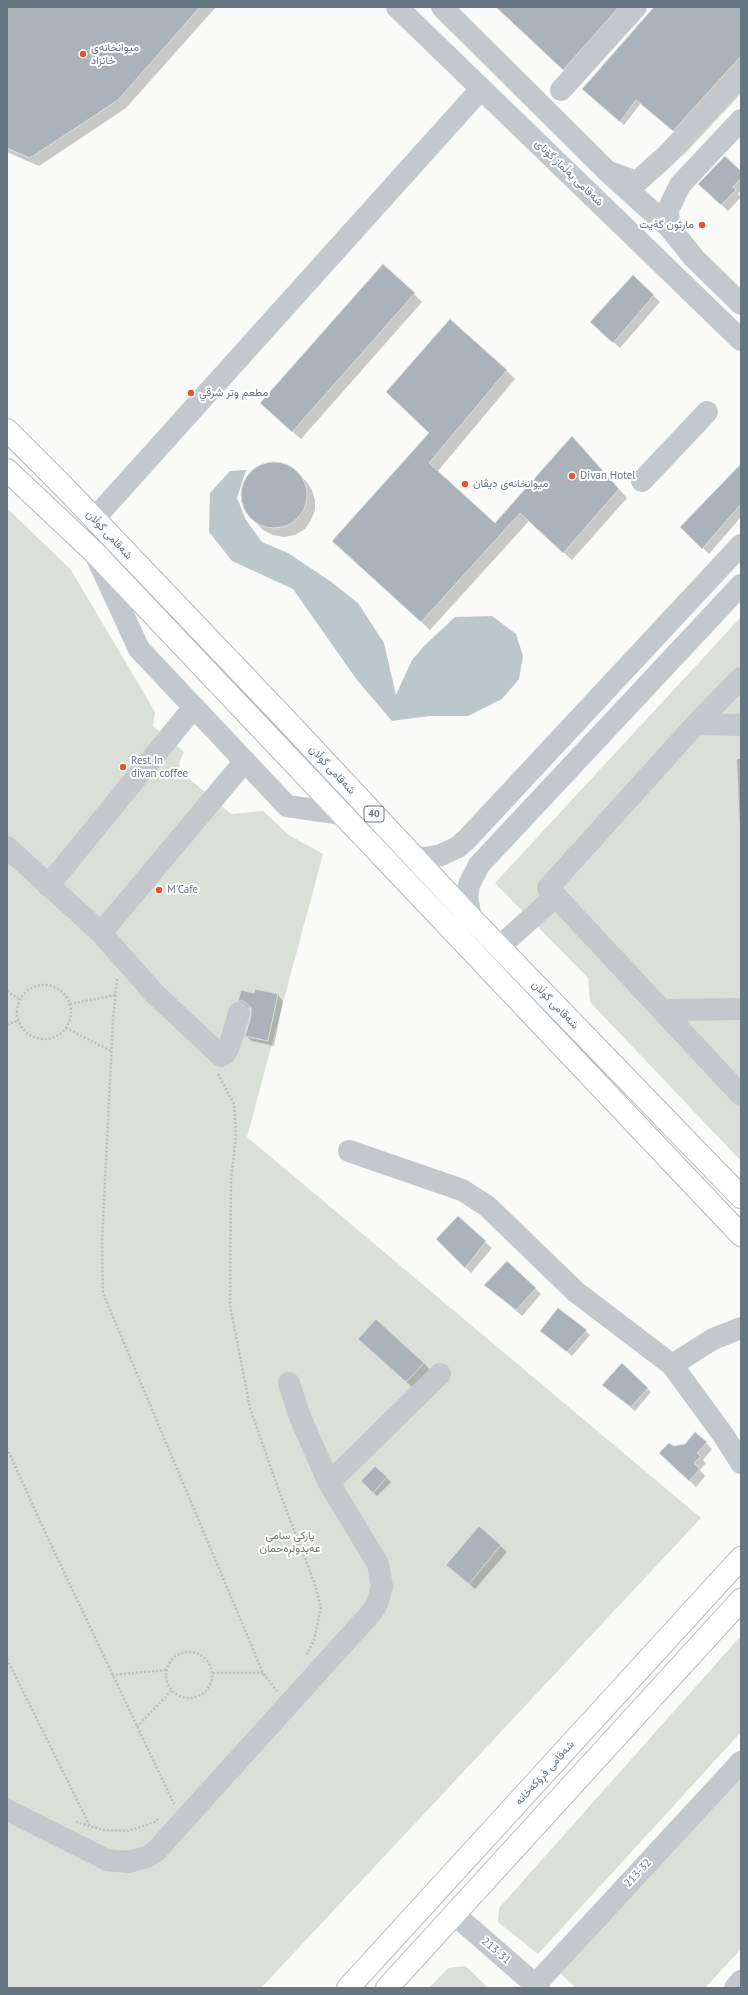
<!DOCTYPE html>
<html>
<head>
<meta charset="utf-8">
<style>
  body { margin:0 }
  #map { position:relative; width:748px; height:1995px; overflow:hidden; background:#fafaf8; font-family:"PT Sans",sans-serif }
  canvas { display:block }
  .frame { position:absolute; inset:0; border:8px solid #657683; pointer-events:none }
</style>
</head>
<body>
<div id="map">
<canvas width="748" height="1995"></canvas>
<div class="frame"></div>
</div>
<script>
const g = document.querySelector('canvas').getContext('2d');
g.lineJoin = 'round';
function paint(path, color) { g.fillStyle = color; g.fill(path, 'evenodd'); }
const poly = rows => new Path2D(rows.map(r => 'M' + r).join(''));
function trace(path, color, width, dash) { g.strokeStyle = color; g.lineWidth = width; g.lineCap = dash ? 'butt' : 'round'; g.setLineDash(dash || []); g.stroke(path); }
function write(font, color, halo, rows, align = 'center') {
  g.font = font + ' "PT Sans",Vazirmatn,sans-serif'; g.lineWidth = 4; g.setLineDash([]); g.textBaseline = 'middle'; g.strokeStyle = halo; g.fillStyle = color; for (const [text, x, y, turn = 0] of rows) {
    g.save(); g.translate(x, y); g.rotate((+turn || 0) * Math.PI / 180); g.textAlign = isNaN(turn) ? turn : align; if (halo) g.strokeText(text, 0, 0); g.fillText(text, 0, 0); g.restore();
  }
}
const green = poly([
  [741,85,741,94,683,156,678,151],
  [7,508,71,570,155,712,153,726,184,752,180,761,179,770,231,814,263,811,289,835,323,854,247,1137,701,1518,261,1988,7,1988],
  [741,617,741,1161,590,1002,588,978,495,883],
  [739,1638,741,1640,741,1732,538,1954,498,1922,499,1908],
  [741,1778,741,1949,705,1988,576,1988,560,1973],
  [466,1966,488,1988,429,1988,448,1968]
]);
const water = poly([
  [246,470,237,498,246,520,262,542,288,553,330,581,358,603,384,643,396,695,412,660,425,645,455,617,492,616,516,634,523,656,519,679,502,699,468,716,429,716,392,721,357,680,293,589,232,561,209,532,210,493,230,471]
]);
const shadow = poly([
  [7,7,216,7,126,108,39,166,7,152],
  [498,7,628,7,567,73],
  [655,7,741,7,741,65,677,134,641,103,624,125,587,93],
  [741,173,741,191,738,194,741,197,728,211,700,184],
  [633,277,660,302,620,348,592,322],
  [414,294,422,302,301,439,269,411],
  [506,370,515,379,437,472,495,524,580,446,627,498,572,560,529,521,430,630,342,550],
  [269,463,279,463,289,466,306,481,312,490,315,500,315,510,311,520,305,529,295,535,284,537,273,535,263,530,247,513,243,503,242,492,245,481,251,472,259,466],
  [741,466,741,517,709,554,682,527],
  [737,759,741,759,741,828,740,827],
  [255,994,278,995,283,1001,274,1046,252,1041,246,1036,252,1017,252,1008,245,1006,239,1001],
  [458,1218,492,1248,471,1273,438,1239],
  [486,1285,535,1288,541,1294,522,1316],
  [559,1309,590,1335,572,1356,546,1335],
  [365,1345,424,1363,430,1370,413,1388],
  [622,1365,651,1392,635,1411,607,1389],
  [706,1443,712,1449,703,1460,706,1463,700,1470,705,1476,696,1487,660,1453,674,1447],
  [375,1467,391,1482,377,1496,362,1481],
  [479,1527,507,1552,475,1589,454,1571]
]);
const building = poly([
  [7,7,200,7,118,100,30,158,7,148,7,7],
  [496,7,619,7,563,70,496,7],
  [654,7,741,7,741,56,673,131,636,100,620,122,582,89,654,7],
  [725,156,741,171,741,178,733,187,736,190,721,205,698,184,725,156],
  [383,264,415,293,292,432,260,403,383,264],
  [633,275,654,295,613,343,590,322,633,275],
  [450,319,507,370,429,463,495,523,572,436,619,489,563,553,520,513,421,622,332,541,429,433,386,392,450,319],
  '241 495a33 33 0 1 1 66 0a33 33 0 1 1-66 0Z',
  [741,464,741,504,702,549,680,527,741,464],
  [255,989,278,994,268,1041,245,1036,251,1016,251,1007,243,1001,238,1001,241,990,254,993,255,989],
  [458,1216,486,1241,465,1268,436,1239,458,1216],
  [507,1261,536,1288,516,1310,484,1285,507,1261],
  [558,1308,587,1330,567,1352,540,1331,558,1308],
  [376,1319,424,1363,406,1382,358,1339,376,1319],
  [622,1363,648,1388,631,1407,602,1385,622,1363],
  [695,1432,707,1442,697,1453,701,1456,694,1463,700,1469,689,1481,659,1453,669,1443,674,1446,685,1444,695,1432],
  [375,1466,387,1477,373,1493,361,1481,375,1466],
  [479,1526,501,1545,469,1584,446,1565,479,1526]
]);
const path = poly([
  [117,979,113,1021,102,1242,103,1293,263,1673,277,1691],
  '17 1012a27 27 0 1 1 54 0a27 27 0 1 1-54 0Z',
  [7,991,20,1000],
  [70,1004,115,995],
  [7,1024,19,1021],
  [66,1028,111,1051],
  [218,1074,234,1104,236,1136,231,1179,230,1305,250,1408,279,1491,314,1582,321,1607,314,1640,306,1656],
  [7,1448,45,1532,174,1804],
  '166 1675a23 23 0 1 1 46 0a23 23 0 1 1-46 0Z',
  [7,1659,90,1826],
  [213,1673,263,1673],
  [112,1675,166,1670],
  [137,1727,172,1690],
  [76,1822,104,1830,128,1831,155,1822,159,1818]
]);
const minor = poly([
  [397,7,741,340],
  [442,7,607,171,669,227,694,258,741,304],
  [561,90,636,7],
  [612,173,637,182,668,154,741,76],
  [669,227,668,210,680,185,741,120],
  [642,481,707,412],
  [94,519,481,89],
  [96,556,139,649,287,806,342,814],
  [741,678,696,724,548,888,741,1095],
  [696,724,741,725],
  [7,847,101,933,154,993,221,1056,225,1054,230,1044,239,1013],
  [415,857,426,858,441,855,458,847,467,839,741,545],
  [48,886,194,707],
  [471,918,467,896,469,885,479,865,741,585],
  [101,933,245,761],
  [499,947,556,896],
  [662,1010,741,1009],
  [349,1151,462,1190,487,1206,576,1292,672,1365,713,1339,741,1328],
  [672,1365,724,1436,741,1463],
  [329,1483,440,1374],
  [7,1810,107,1860,128,1862,147,1857,155,1852,372,1612,377,1604,382,1587,378,1564,329,1483,300,1417,289,1383],
  [454,1914,539,1988],
  [535,1985,741,1762],
  [735,1988,741,1981]
]);
const major = poly([
  [7,430,63,486,288,722,471,918,741,1197],
  [7,470,95,553,741,1235],
  [348,1988,741,1558],
  [387,1988,741,1600]
]);
const markers = [
  [83,54,4,"#e4572e"],
  [702,225,4,"#e4572e"],
  [191,393,4,"#e4572e"],
  [572,476,4,"#e4572e"],
  [465,484,4,"#e4572e"],
  [123,767,4,"#e4572e"],
  [159,890,4,"#e4572e"]
];
const shields = [
  [374,814,20]
];
const shieldNames = [
  ["40",374,814]
];
const poiNames = [
  ["میوانخانەی",91,48],
  ["خانزاد",91,61],
  ["مارثون گةيت",694,225,"right"],
  ["مطعم وتر شرقي",199,393],
  ["Divan Hotel",580,476],
  ["میوانخانەی دیڤان",473,484],
  ["Rest In",131,761],
  ["divan coffee",131,774],
  ["M'Cafe",167,890]
];
const streetNames = [
  ["شەقامی یەڵماز گۆنای",569,173,44],
  ["شەقامی گوڵان",109,535,47],
  ["شەقامی گوڵان",332,770,47],
  ["شەقامی گوڵان",555,1005,46],
  ["شەقامی فڕۆکەخانە",545,1773,-48],
  ["213-32",638,1873,-47],
  ["213-31",496,1951,41]
];
const parkNames = [
  ["پارکی سامی",290,1536],
  ["عەبدولڕەحمان",290,1549]
];
paint(green, '#dadfd7');
paint(water, '#bbc7cb');
paint(shadow, '#0003');
paint(building, '#aab3b9');
trace(building, '#dcdcda', 1);
trace(major, '#b5babe', 24);
trace(path, '#bbbfc2', 2.5, [2, 2]);
trace(minor, '#c3c8cc', 22);
trace(major, '#fff', 22);
for (const [x, y, r, color] of markers) { const dot = new Path2D(); dot.arc(x, y, r, 0, 2 * Math.PI); g.fillStyle = color; g.fill(dot); trace(dot, '#fff', 1.5); }
for (const [x, y, w] of shields) { const box = new Path2D(); box.roundRect(x - w / 2, y - 8, w, 16, 3); g.fillStyle = '#fff'; g.fill(box); trace(box, '#657683', 1); }
write('bold 10px', '#657683', null, shieldNames);
write('11px', '#657683', '#fff', poiNames, 'left');
write('11px', '#657683', '#fff', streetNames);
write('11px', '#687a64', '#fff', parkNames);
</script>
</body>
</html>
